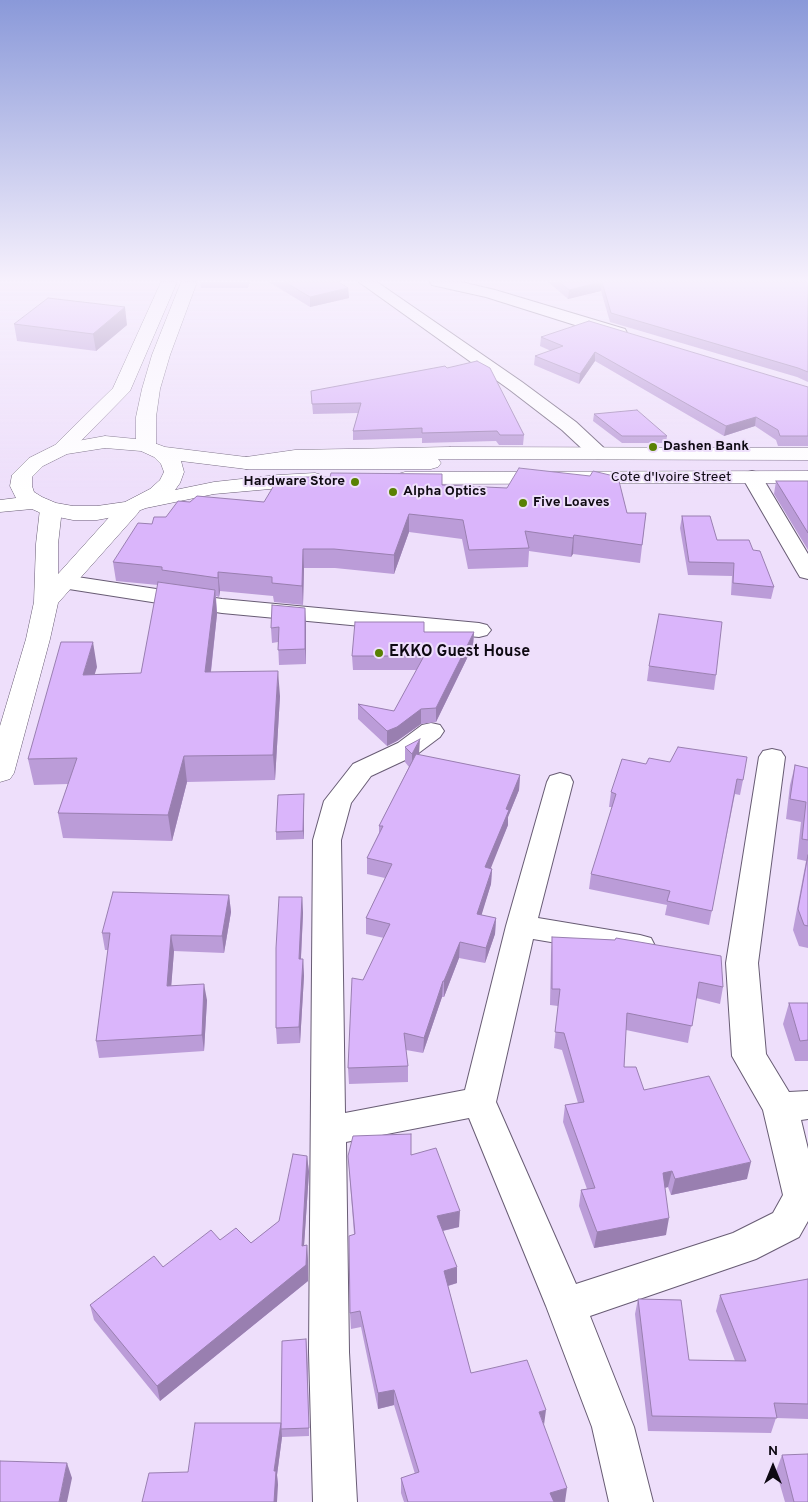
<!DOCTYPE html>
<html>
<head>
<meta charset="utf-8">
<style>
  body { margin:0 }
  #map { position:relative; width:808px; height:1502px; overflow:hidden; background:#eedffb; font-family:Overpass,sans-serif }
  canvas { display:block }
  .north { position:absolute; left:748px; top:1442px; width:50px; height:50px; -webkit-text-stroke:4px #eedffb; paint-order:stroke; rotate:0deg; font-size:14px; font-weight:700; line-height:20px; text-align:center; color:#0e0912 }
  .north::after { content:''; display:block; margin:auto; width:18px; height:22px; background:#0e0912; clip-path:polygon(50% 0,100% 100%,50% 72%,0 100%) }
</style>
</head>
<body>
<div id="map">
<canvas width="808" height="1502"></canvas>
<div class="north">N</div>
</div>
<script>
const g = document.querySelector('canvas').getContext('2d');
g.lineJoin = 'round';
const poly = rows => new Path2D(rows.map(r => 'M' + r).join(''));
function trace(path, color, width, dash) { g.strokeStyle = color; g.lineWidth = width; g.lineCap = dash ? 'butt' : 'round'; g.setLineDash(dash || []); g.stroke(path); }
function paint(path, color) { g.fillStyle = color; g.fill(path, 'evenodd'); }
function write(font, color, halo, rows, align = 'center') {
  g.font = font + ' Overpass,sans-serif'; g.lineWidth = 4; g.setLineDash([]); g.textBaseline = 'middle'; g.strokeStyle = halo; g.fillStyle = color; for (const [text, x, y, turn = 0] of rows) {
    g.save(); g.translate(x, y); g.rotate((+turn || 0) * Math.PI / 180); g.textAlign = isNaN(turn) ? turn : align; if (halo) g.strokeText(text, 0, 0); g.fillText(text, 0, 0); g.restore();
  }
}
const street = poly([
  [359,282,377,282,522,382,576,422,605,449,608,453,605,457,598,459,591,457,562,430,510,390,359,282],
  [430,282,461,282,495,290,625,329,627,333,625,337,619,338,613,337,486,297,432,285,430,282],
  [752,471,759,473,762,477,808,554,808,579,800,577,797,572,742,477,745,473,752,471],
  [64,575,222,599,479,623,487,625,491,630,487,635,479,637,222,613,56,587,53,582,56,577,64,575],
  [431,723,440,725,444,731,440,737,416,755,371,776,351,803,341,840,345,1113,465,1090,506,926,547,782,550,776,560,773,570,776,573,782,538,918,640,935,651,938,655,946,651,954,640,957,533,939,496,1102,576,1284,733,1233,773,1213,783,1195,763,1110,732,1056,726,963,759,757,763,751,772,749,781,751,785,757,758,963,766,1054,789,1092,808,1091,808,1119,801,1120,808,1149,808,1221,799,1237,756,1259,590,1316,634,1427,653,1502,609,1502,592,1427,546,1306,469,1118,346,1142,349,1352,357,1502,313,1502,309,1352,313,840,324,801,353,764,398,743,422,725,431,723]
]);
const secondary = poly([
  [161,282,177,282,130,391,69,453,62,455,55,453,52,449,55,445,113,388,161,282],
  [181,282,197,282,170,355,160,389,156,417,156,446,153,450,146,452,139,450,136,446,136,417,142,389,152,355,181,282],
  [450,447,808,448,808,460,450,459,295,462,246,469,239,467,236,463,239,459,246,457,295,450,450,447],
  [130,502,138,503,141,508,138,513,58,603,50,639,14,773,10,779,0,782,0,726,26,639,34,602,36,544,40,509,43,504,51,503,59,504,62,509,58,544,58,574,122,503,130,502]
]);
const primary = poly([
  [105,436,146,440,165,447,246,457,431,457,438,459,441,463,438,467,431,469,246,469,181,461,184,472,180,483,175,490,214,482,278,475,315,473,322,475,325,479,322,483,315,485,214,494,146,508,130,514,97,520,73,520,43,514,32,509,0,512,0,500,16,498,10,486,12,475,29,458,55,445,105,436],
  [105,448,141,451,154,457,161,464,164,472,160,480,150,489,125,502,97,506,73,506,56,503,42,497,34,492,32,486,32,477,43,466,67,454,105,448],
  [808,471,808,483,405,484,398,482,395,478,398,474,405,472,808,471]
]);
const wall = poly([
  [200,282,250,282,248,288,201,288],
  [269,282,339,282,348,288,349,298,310,307],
  [548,282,808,282,808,382,797,377,610,322,601,291,568,299],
  [14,324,127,325,96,351,17,341],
  [541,337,808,387,808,446,778,446,776,440,755,426,724,436,595,361,579,384,534,365,535,356,551,351,540,346],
  [311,391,524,435,523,445,499,445,496,441,422,443,422,438,353,440,353,431,358,413,313,414],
  [594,414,667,436,666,443,622,443,593,421],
  [776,481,808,481,808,550,774,494],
  [442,485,627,513,646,513,640,563,573,554,571,557,529,551,528,567,468,569,462,539,409,532,394,574,335,568,304,568,303,605,274,602,273,596,220,591,219,597,216,596,217,614,211,672,280,696,275,780,187,782,172,841,63,838,58,813,68,784,34,785,28,759,97,667,94,674,141,673,158,585,116,581,113,562,152,524,166,517,190,502,264,502],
  [682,516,717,540,753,550,774,587,771,599,731,595,732,576,688,575,680,528],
  [306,623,306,664,279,665,278,642,272,643,271,628],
  [424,632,474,632,473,646,436,722,421,724,397,741,387,746,358,719,358,704,394,711,417,670,353,670,352,656],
  [649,666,716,675,714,690,647,681],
  [405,747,419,755,520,775,519,790,508,817,508,825,490,868,492,869,491,884,481,915,496,918,495,934,485,963,459,958,444,997,442,997,423,1053,406,1050,408,1066,408,1082,349,1084,348,1068,363,980,384,938,366,934,366,918,385,878,367,874,367,858,379,833,379,826,409,767,405,762],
  [646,764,743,780,740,795,735,794,709,925,665,915,667,905,589,889,591,874,612,807,609,807,611,792],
  [795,765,808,768,808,948,799,946,793,930,806,861,797,859,801,822,786,819,790,785],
  [304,802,304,839,276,840,276,832],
  [229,895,231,912,224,953,174,951,171,986,207,1000,204,1051,99,1058,96,1041,108,950,105,950,102,933],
  [302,897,303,913,301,959,303,959,304,976,300,1043,277,1044,276,1028],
  [552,937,723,987,720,1004,696,998,688,1043,626,1030,624,1067,644,1090,747,1179,671,1195,668,1187,665,1188,666,1235,594,1248,579,1206,581,1190,587,1189,563,1122,565,1105,578,1103,562,1050,554,1048,558,1006,550,1005,551,954],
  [789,1003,808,1003,808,1061,795,1061,783,1024],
  [411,1155,459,1227,443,1231,457,1283,448,1286,471,1373,544,1425,565,1502,404,1502,401,1493,401,1478,415,1474,394,1405,378,1409,361,1327,351,1329,350,1313,354,1234,348,1156],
  [307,1156,309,1172,304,1245,307,1245,308,1260,308,1281,160,1401,94,1320,90,1305,163,1267,220,1240,251,1243,279,1221],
  [808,1279,808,1419,776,1418,771,1433,648,1431,635,1314,638,1299,689,1360,735,1361,716,1311,720,1295],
  [307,1347,309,1436,282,1437,277,1475,278,1485,188,1472,281,1429],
  [782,1455,808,1502,785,1502,776,1471]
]);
const shadedWall = poly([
  [602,282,601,291,568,299,569,290],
  [348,288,349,298,310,307,310,297],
  [125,307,127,325,96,351,93,334],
  [595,352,595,361,579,384,580,374],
  [756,417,755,426,724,436,726,426],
  [409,514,409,532,394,574,394,555],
  [574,535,573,554,571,557,573,538],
  [303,549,304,568,303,605,302,586],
  [218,572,220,591,219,597,218,578],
  [215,590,217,614,208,697,205,672],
  [305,608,306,623,306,664,305,649],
  [474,632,473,646,436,722,436,708],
  [93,642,97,667,87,699,83,675],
  [278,671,280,696,275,780,273,755],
  [421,709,421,724,397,741,387,746,387,731],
  [420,739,419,755,412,770,412,754],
  [184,756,187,782,172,841,168,815],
  [520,775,519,790,508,817,508,825,485,883,485,867,506,809],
  [304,794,304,839,303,831],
  [492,869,491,884,477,930,477,914],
  [229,895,231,912,224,953,222,936],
  [302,897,303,913,300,976,299,959],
  [496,918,495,934,485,963,486,948],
  [171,935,174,951,170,1002,167,986],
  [460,942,459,958,444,997,444,981],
  [303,959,304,976,300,1043,299,1027],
  [443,981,442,997,423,1053,424,1038],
  [204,984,207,1000,204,1051,202,1035],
  [307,1156,309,1172,303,1261,302,1246],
  [751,1162,747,1179,671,1195,675,1179],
  [672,1171,668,1187,659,1189,663,1173],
  [460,1211,459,1227,437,1232,437,1216],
  [669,1218,666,1235,594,1248,597,1232],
  [307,1245,308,1260,308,1281,160,1401,157,1386],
  [457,1267,457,1283,444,1287,444,1271],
  [306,1339,307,1347,309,1436,309,1428],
  [394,1390,394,1405,378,1409,378,1393],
  [546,1410,544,1425,539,1412],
  [281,1423,282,1437,277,1475,278,1485,277,1502,274,1502,274,1471],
  [67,1463,72,1478,67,1502,59,1502],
  [567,1488,565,1502,549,1502,550,1493]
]);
const building = poly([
  [285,282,339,282,348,288,310,297,285,282],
  [559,282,601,282,569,290,559,282],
  [602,282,808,282,808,372,798,368,611,313,602,282],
  [48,298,125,307,93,334,14,324,48,298],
  [589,321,808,387,808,436,780,436,778,430,756,417,726,426,595,352,580,374,535,356,563,346,541,337,589,321],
  [477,361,490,368,524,435,500,435,497,431,422,433,422,428,353,431,361,403,312,404,311,391,445,366,447,368,477,361],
  [637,410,667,436,622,436,594,414,637,410],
  [519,468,590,476,593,471,618,477,627,513,646,513,642,545,574,535,573,538,525,531,529,548,469,550,463,520,409,514,394,555,334,549,303,549,302,586,272,583,272,577,218,572,218,578,162,570,162,567,113,562,138,523,152,524,154,517,166,517,178,501,190,502,197,496,264,502,279,477,330,477,331,473,442,474,442,485,507,488,519,468],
  [776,481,808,481,808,533,776,481],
  [682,516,710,516,717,540,749,540,753,550,760,551,774,587,733,583,734,563,689,562,682,516],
  [158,582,215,590,205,672,278,671,273,755,184,756,168,815,58,813,77,758,28,759,61,642,93,642,83,675,141,673,158,582],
  [272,605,305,608,305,649,278,650,279,627,271,628,272,605],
  [659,614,722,622,716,675,649,666,659,614],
  [355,622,424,622,424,632,474,632,436,708,421,709,397,727,387,731,358,704,394,711,424,656,352,656,355,622],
  [420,739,412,754,405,747,420,739],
  [678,747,747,757,743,780,737,779,712,911,667,901,670,891,591,874,616,794,611,792,622,759,646,764,649,758,670,762,678,747],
  [416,754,520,775,506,809,509,810,485,867,492,869,477,914,496,918,486,948,460,942,444,981,443,981,424,1038,404,1033,408,1066,348,1068,352,978,363,980,390,924,366,918,392,864,367,858,383,826,379,826,416,754],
  [795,765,808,768,808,840,802,839,806,802,790,799,795,765],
  [304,794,303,831,276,832,278,795,304,794],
  [808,855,808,926,804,925,798,909,808,855],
  [113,892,229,895,222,936,171,935,167,986,204,984,202,1035,96,1041,110,933,102,933,113,892],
  [279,897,302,897,299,959,303,959,299,1027,276,1028,276,948,279,897],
  [552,937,615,940,616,938,721,956,723,987,699,982,692,1026,627,1013,624,1067,636,1067,644,1090,709,1076,751,1162,675,1179,672,1171,663,1173,669,1218,597,1232,581,1190,595,1188,565,1105,584,1102,564,1033,555,1032,560,989,552,989,552,937],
  [789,1003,808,1003,808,1040,800,1041,789,1003],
  [411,1134,411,1155,436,1148,460,1211,437,1216,457,1267,444,1271,471,1373,527,1360,546,1410,539,1412,567,1488,550,1493,554,1502,408,1502,401,1478,419,1472,394,1390,378,1393,360,1311,350,1313,349,1236,355,1234,348,1156,353,1136,411,1134],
  [293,1154,307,1156,302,1246,307,1245,306,1265,157,1386,90,1305,154,1256,163,1267,211,1230,220,1240,236,1228,251,1243,279,1221,293,1154],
  [808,1279,808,1404,774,1403,777,1418,652,1416,638,1299,681,1300,689,1360,746,1361,720,1295,808,1279],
  [306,1339,309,1428,281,1429,282,1341,306,1339],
  [195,1423,281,1423,274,1471,276,1471,274,1502,142,1502,149,1473,188,1472,195,1423],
  [808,1454,808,1502,794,1502,782,1455,808,1454],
  [0,1461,67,1463,59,1502,0,1502,0,1461]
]);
const markers = [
  [653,447,5,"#598103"],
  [355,482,5,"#598103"],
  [393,492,5,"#598103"],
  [523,503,5,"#598103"],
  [379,653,5,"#598103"]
];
const farPoinames = [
  ["Dashen Bank",663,447],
  ["Hardware Store",345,482,"right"],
  ["Alpha Optics",403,492],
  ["Five Loaves",533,503]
];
const farStreetnames = [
  ["Cote d'Ivoire Street",671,478]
];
const poiNames = [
  ["EKKO Guest House",389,653]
];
trace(street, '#685c74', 2);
trace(secondary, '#685c74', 1);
trace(primary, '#685c74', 1);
paint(street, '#fff');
paint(secondary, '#fff');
paint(primary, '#fff');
paint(wall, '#bb9cd8');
paint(shadedWall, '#997fb0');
paint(building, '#dab5fb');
trace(building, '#997fb0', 1);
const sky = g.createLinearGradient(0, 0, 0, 493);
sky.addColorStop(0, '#8a99d9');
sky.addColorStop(0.57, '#f7f1fd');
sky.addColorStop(1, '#f7f1fd00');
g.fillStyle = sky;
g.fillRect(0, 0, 808, 493);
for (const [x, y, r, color] of markers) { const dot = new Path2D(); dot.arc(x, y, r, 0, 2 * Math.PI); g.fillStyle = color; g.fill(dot); trace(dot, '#eedffb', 2); }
write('bold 14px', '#0e0912', '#eedffb', farPoinames, 'left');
write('14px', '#0e0912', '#eedffb', farStreetnames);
write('bold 16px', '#0e0912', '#eedffb', poiNames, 'left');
</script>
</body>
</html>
